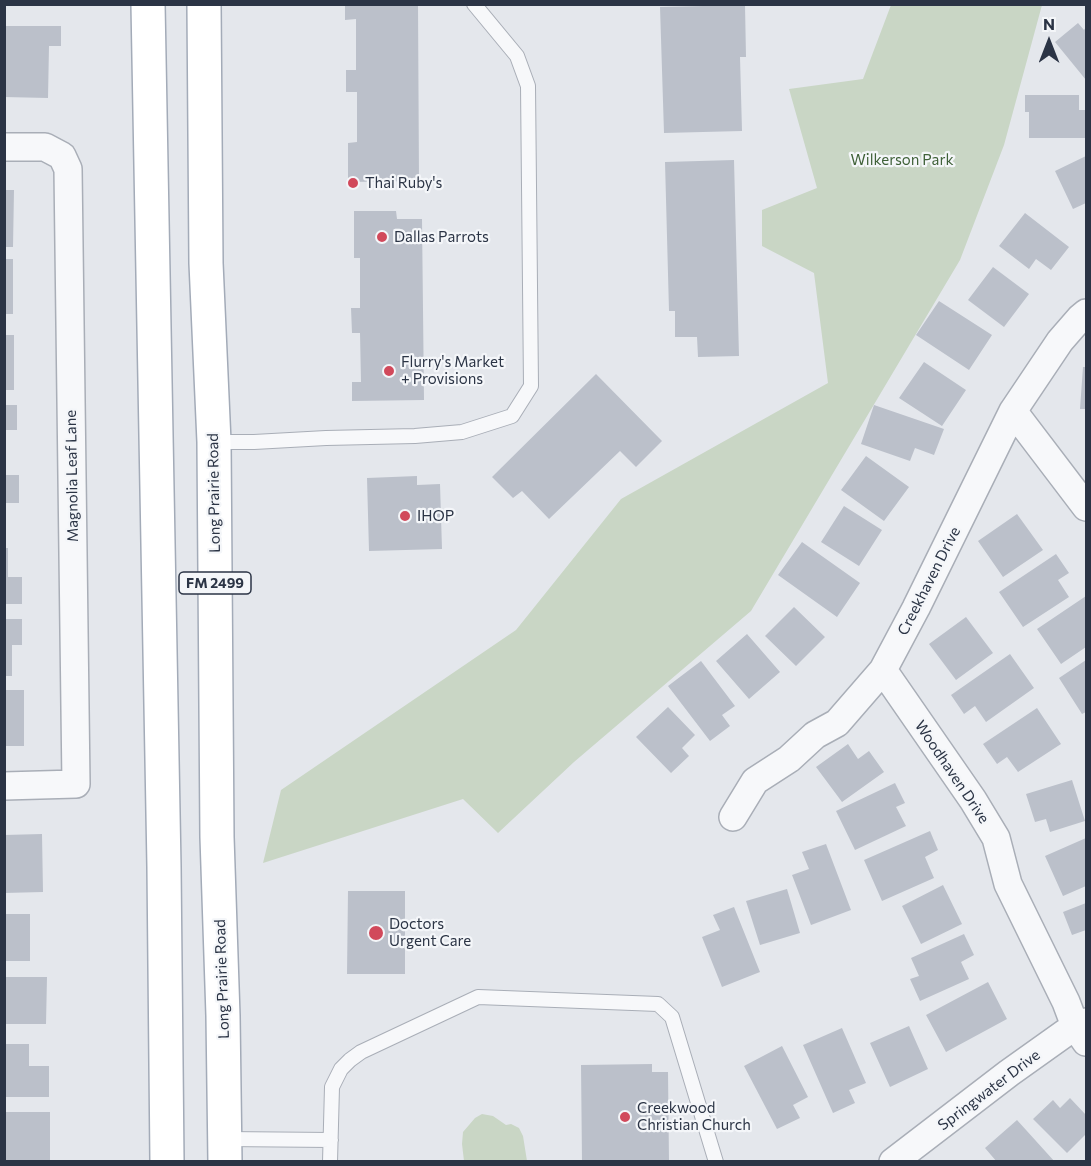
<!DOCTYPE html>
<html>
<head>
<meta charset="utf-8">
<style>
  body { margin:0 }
  #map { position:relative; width:1091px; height:1166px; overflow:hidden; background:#e4e7ec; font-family:Commissioner,sans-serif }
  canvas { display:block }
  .frame { position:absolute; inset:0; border:6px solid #2b3445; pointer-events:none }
  .north { position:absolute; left:1019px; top:12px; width:60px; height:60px; -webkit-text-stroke:4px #f4f6f9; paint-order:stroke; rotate:0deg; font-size:16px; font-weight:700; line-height:24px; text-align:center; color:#2b3445 }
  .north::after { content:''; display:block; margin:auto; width:21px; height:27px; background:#2b3445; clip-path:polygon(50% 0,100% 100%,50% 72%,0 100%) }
</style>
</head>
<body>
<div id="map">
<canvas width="1091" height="1166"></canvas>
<div class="frame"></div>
<div class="north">N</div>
</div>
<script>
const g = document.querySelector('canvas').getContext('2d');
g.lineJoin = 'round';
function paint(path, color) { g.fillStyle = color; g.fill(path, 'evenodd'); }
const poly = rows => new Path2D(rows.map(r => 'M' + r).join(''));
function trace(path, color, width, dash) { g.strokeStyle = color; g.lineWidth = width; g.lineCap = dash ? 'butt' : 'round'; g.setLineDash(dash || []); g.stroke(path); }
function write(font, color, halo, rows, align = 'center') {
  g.font = font + ' Commissioner,sans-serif'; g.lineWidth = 4.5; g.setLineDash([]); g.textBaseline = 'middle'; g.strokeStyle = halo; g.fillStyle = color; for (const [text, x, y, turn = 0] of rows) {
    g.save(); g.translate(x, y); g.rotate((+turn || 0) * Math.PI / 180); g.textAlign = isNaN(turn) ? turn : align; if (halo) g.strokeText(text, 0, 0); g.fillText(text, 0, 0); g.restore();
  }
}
const green = poly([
  [891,5,1042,5,1004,145,960,260,751,611,574,762,498,833,463,799,263,863,281,790,516,630,621,499,828,383,814,273,762,246,762,210,817,188,789,89,863,79],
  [482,1114,493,1116,506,1125,511,1124,519,1128,523,1136,527,1161,464,1161,462,1144,463,1132,475,1118]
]);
const building = poly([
  [345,4,418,4,419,181,348,182,348,143,357,142,357,92,346,92,346,70,356,70,356,19,345,20],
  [745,5,746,57,740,57,742,131,664,133,660,7],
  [1078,23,1084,30,1086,27,1086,80,1055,42],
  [4,26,61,26,61,46,49,46,48,98,4,97],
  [1025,95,1079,95,1079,110,1086,110,1086,138,1029,138,1029,112,1025,112],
  [1086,156,1086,203,1073,209,1055,171],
  [734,160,739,356,698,357,697,337,675,337,675,311,669,311,665,162],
  [4,190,14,190,13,247,4,247],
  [354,211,396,211,397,219,422,219,424,400,352,401,352,382,361,382,360,333,352,333,351,308,360,308,360,258,354,258],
  [1025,213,1069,247,1051,270,1036,259,1029,269,999,246],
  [4,259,13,259,13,314,4,314],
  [993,267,1029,294,1004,327,968,300],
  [939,301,992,335,969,370,916,335],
  [4,335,14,335,14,390,4,390],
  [924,362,966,390,942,426,899,398],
  [1083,367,1086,367,1086,409,1080,409],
  [596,374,662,441,636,467,620,451,549,519,522,491,513,498,492,477],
  [4,405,17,405,17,430,4,430],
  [874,405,944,429,934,455,915,448,910,461,861,444],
  [866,456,909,487,884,521,841,490],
  [4,475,19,475,19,503,4,503],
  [417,476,417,485,440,484,442,549,369,551,367,478],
  [844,506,882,530,859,566,821,542],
  [1017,514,1043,550,1003,577,978,541],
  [802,542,860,583,837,617,778,575],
  [4,548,8,548,8,577,22,577,22,604,4,604],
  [1056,554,1069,573,1058,580,1069,597,1023,627,999,592],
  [1086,596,1086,647,1061,664,1037,629],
  [794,607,825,637,796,666,765,636],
  [966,617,993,653,956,680,929,644],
  [4,619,22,619,22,645,12,645,12,676,4,676],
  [747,634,780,672,749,699,716,661],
  [1010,654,1034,688,986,722,975,706,964,714,951,695],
  [1086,660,1086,712,1082,714,1059,678],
  [701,661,735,706,722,715,730,726,710,741,668,686],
  [4,690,24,690,24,746,4,746],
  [668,707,695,735,682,748,689,756,671,773,636,737],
  [1037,708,1061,744,1018,772,1007,757,997,764,983,744],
  [848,744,858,759,869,751,884,772,842,802,816,767],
  [1072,780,1085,821,1050,832,1046,819,1035,822,1026,794],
  [895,783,905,803,896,807,906,826,855,850,836,811],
  [930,831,938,850,925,857,934,878,882,901,864,860],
  [42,834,43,892,4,893,4,835],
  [1086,838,1086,886,1063,896,1045,856],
  [826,844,851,910,811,925,792,875,809,869,802,852],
  [943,885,962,924,921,944,902,906],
  [787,889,800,933,760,945,746,901],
  [348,891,405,891,405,974,347,974],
  [1086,903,1086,930,1072,935,1063,912],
  [734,907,760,972,722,987,702,937,720,930,713,915],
  [4,914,30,914,30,961,4,961],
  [964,934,974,955,961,962,969,979,920,1001,910,979,919,976,911,958],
  [4,977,47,977,46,1024,4,1024],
  [988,982,1007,1019,946,1052,926,1015],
  [909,1026,928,1069,890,1087,870,1043],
  [842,1028,866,1083,849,1090,855,1103,833,1113,803,1045],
  [4,1044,29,1044,29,1066,49,1066,49,1097,4,1097],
  [782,1046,808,1097,793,1105,800,1118,777,1129,744,1066],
  [652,1064,652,1072,668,1072,669,1162,582,1162,581,1065],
  [1070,1098,1086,1115,1086,1134,1067,1153,1033,1119,1053,1100,1060,1108],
  [4,1112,50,1112,50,1162,4,1162],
  [1017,1120,1055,1162,997,1162,985,1148]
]);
const lane = poly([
  [214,442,254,442,326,438,415,436,462,432,512,416,531,386,528,86,517,56,474,4],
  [225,1139,331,1140],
  [330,1162,332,1087,341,1069,350,1060,361,1052,478,997,658,1004,672,1017,716,1162]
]);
const street = poly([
  [4,147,45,147,62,156,68,169,76,784,4,786],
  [1013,411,1086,507],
  [883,670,973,800,996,838,1008,884,1066,1002,1075,1026,1086,1042],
  [733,817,755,781,789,759,815,735,837,723,883,670,916,608,1013,411,1060,341,1080,318,1086,313],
  [893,1162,1009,1073,1075,1026,1086,1022]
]);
const primary = poly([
  [148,4,164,867,167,1162],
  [204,4,206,263,214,442,217,837,223,1016,225,1162]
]);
const markers = [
  [353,183,6,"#d1495b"],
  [382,237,6,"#d1495b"],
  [389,371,6,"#d1495b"],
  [405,516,6,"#d1495b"],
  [376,933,8,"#d1495b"],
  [625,1117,6,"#d1495b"]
];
const shields = [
  [215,583,72]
];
const shieldNames = [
  ["FM 2499",215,583]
];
const parkNames = [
  ["Wilkerson Park",902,160]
];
const poiNames = [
  ["Thai Ruby's",365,183],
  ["Dallas Parrots",394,237],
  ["Flurry's Market",401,362],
  ["+ Provisions",401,379],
  ["IHOP",417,516],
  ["Doctors",389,924],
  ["Urgent Care",389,941],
  ["Creekwood",637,1108],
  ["Christian Church",637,1125]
];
const streetNames = [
  ["Magnolia Leaf Lane",72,476,-91],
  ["Long Prairie Road",214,493,-91],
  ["Creekhaven Drive",929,581,-63],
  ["Woodhaven Drive",952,772,56],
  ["Long Prairie Road",222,979,-92],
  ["Springwater Drive",989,1090,-37]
];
paint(green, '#c9d6c5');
paint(building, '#bbc0ca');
trace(lane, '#a9aeb7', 16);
trace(street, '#a9aeb7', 30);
trace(primary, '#a3abb8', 36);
trace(lane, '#f7f8fa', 14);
trace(street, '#f7f8fa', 27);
trace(primary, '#fff', 33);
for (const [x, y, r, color] of markers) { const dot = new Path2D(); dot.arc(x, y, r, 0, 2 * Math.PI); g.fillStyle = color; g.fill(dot); trace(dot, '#f4f6f9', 2); }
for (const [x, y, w] of shields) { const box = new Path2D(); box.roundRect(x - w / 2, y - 11, w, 22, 4.5); g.fillStyle = '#f4f6f9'; g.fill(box); trace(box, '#2b3445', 1.5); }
write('bold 14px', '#2b3445', null, shieldNames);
write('15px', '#3f6138', '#f4f6f9', parkNames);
write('15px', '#2b3445', '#f4f6f9', poiNames, 'left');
write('15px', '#2b3445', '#f4f6f9', streetNames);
</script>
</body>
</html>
